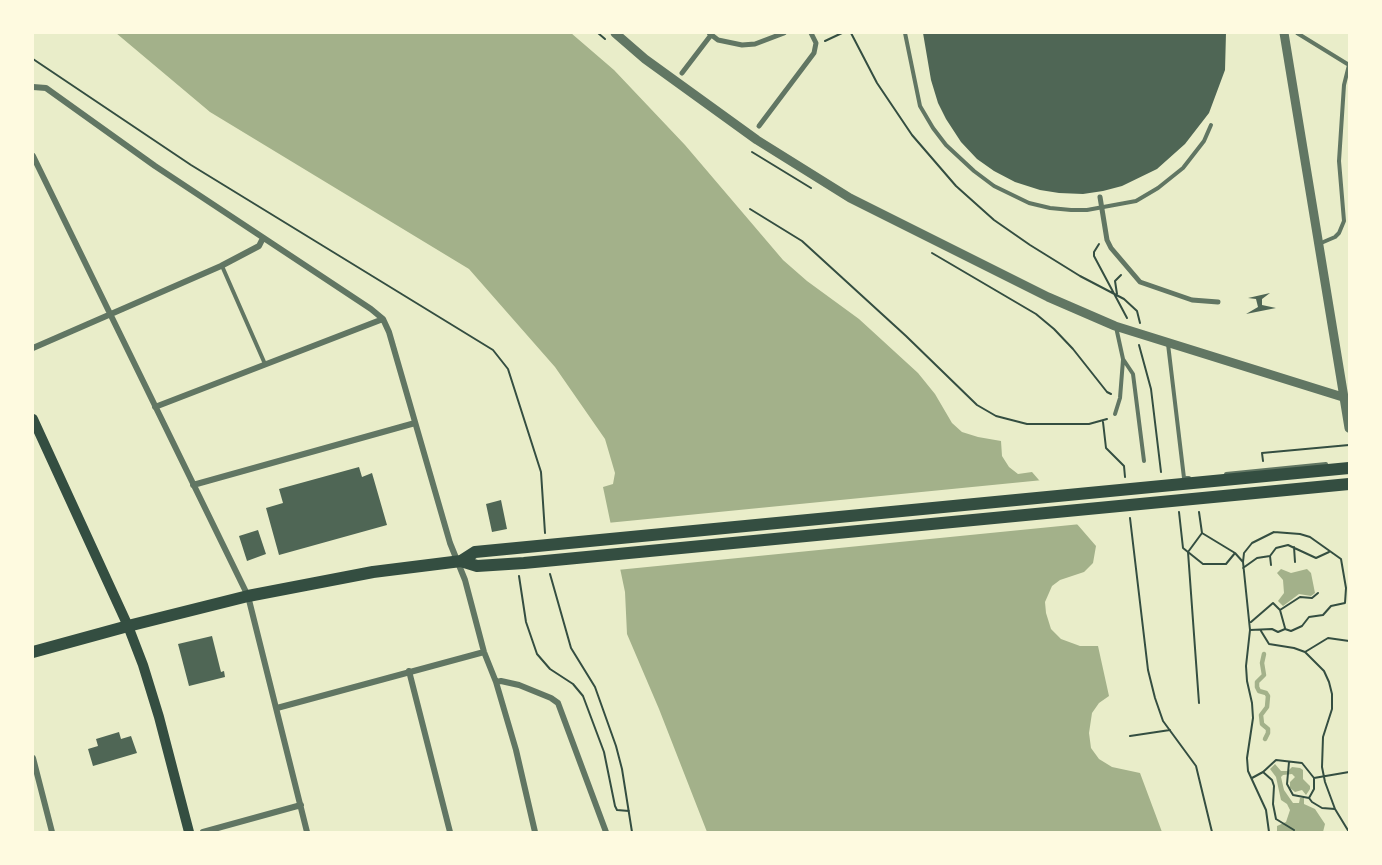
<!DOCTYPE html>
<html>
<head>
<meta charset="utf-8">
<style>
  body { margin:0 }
  #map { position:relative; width:1382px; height:865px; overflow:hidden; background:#e9edc9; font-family:Raleway,sans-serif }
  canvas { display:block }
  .frame { position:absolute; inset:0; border:34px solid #fefae0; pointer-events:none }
</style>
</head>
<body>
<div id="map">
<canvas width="1382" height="865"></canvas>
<div class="frame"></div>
</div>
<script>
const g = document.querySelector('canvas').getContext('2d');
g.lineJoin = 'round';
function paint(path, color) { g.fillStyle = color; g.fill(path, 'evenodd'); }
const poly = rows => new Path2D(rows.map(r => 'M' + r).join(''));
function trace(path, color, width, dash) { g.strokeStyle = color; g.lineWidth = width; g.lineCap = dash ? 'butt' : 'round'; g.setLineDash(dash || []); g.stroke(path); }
const water = poly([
  [116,33,571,33,614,70,685,145,783,260,807,281,859,319,918,373,935,394,952,423,962,432,978,437,1001,441,1002,456,1009,467,1018,474,1032,472,1096,546,1093,563,1084,572,1060,580,1052,586,1045,602,1046,613,1051,629,1061,639,1080,646,1098,646,1109,696,1099,703,1092,713,1089,733,1091,748,1099,759,1112,767,1140,773,1162,832,707,832,659,709,627,634,625,592,603,487,613,484,615,473,605,439,555,367,469,269,210,112],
  [1281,569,1291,573,1307,569,1311,573,1315,593,1311,596,1299,594,1283,606,1278,601,1284,593,1283,580,1277,573],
  [1275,764,1281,771,1288,771,1292,767,1300,768,1303,770,1303,779,1310,786,1310,789,1306,795,1302,790,1295,792,1290,788,1290,782,1295,777,1292,774,1283,775,1281,777,1284,790,1293,803,1299,803,1300,798,1304,798,1304,804,1315,809,1325,824,1323,832,1277,832,1277,826,1286,822,1290,810,1287,804,1281,800,1276,777,1270,769]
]);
const pier = poly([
  [1043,480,1081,524,617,570,607,523]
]);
const stream = poly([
  [1264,654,1262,663,1264,675,1257,682,1257,687,1259,691,1266,693,1268,696,1267,707,1261,715,1262,724,1268,729,1268,733,1265,739]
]);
const building = poly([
  [923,33,1226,33,1225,70,1209,113,1185,144,1157,169,1122,186,1103,191,1083,194,1059,193,1040,190,1015,182,994,171,977,159,961,142,946,119,938,103,931,80],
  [1270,293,1262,299,1262,305,1276,308,1246,314,1258,307,1256,299,1248,298],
  [359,467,362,477,372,473,387,525,279,555,266,508,283,503,279,489],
  [501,500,507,529,492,532,486,504],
  [258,530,266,554,247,561,239,536],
  [212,636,221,672,224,671,225,677,189,686,178,644],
  [119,732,121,739,131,736,137,753,93,766,88,749,98,746,96,739]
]);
const path = poly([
  [598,33,605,39],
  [851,33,877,83,912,135,956,186,994,220,1030,245,1080,276,1124,299,1137,311,1140,323],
  [825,41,842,33],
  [33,59,191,165,493,350,508,369,541,472,545,533],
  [752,152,811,188],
  [750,209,802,241,906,336,977,405,996,416,1027,424,1089,424,1107,419],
  [1099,244,1094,252,1094,256,1127,318],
  [932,253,1036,314,1054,329,1073,349,1107,392,1111,394],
  [1117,294,1115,281,1121,275],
  [1139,345,1151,389,1161,472],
  [1103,422,1106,448,1124,466,1125,477],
  [1263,461,1262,453,1349,445],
  [1179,512,1183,548,1203,564,1226,564,1235,553],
  [1199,512,1202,533,1188,552,1199,703],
  [1130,518,1148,670,1155,698,1163,721,1196,766,1212,832],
  [1274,532,1300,534,1310,537,1341,559,1346,588,1345,603,1331,606,1323,615,1309,617,1302,626,1291,631,1285,629,1278,632,1272,629,1250,630,1243,562,1244,553,1252,543,1274,532],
  [1202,533,1235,553,1243,562],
  [1294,547,1295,562],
  [1271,565,1270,556,1276,548,1288,545,1316,558,1329,552],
  [1243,568,1257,558,1270,556],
  [550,574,571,648,595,687,616,746,622,769,632,832],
  [519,576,526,622,537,654,550,669,573,684,583,696,604,752,615,806,617,810,629,811],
  [1251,622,1273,603,1280,610],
  [1285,628,1280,610,1300,597,1312,598,1318,593],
  [1250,630,1246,666,1247,681,1252,703,1253,718,1247,758,1248,771,1266,810,1269,832],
  [1261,631,1269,644,1294,648,1305,652,1324,671,1329,682,1332,694,1332,709,1323,737,1322,767,1325,782,1335,809,1349,832],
  [1305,652,1328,638,1349,641],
  [1130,736,1170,730],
  [1289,762,1287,784,1293,795,1309,798,1314,789,1314,778],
  [1263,772,1272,780,1274,786,1273,804,1276,819,1294,830],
  [1252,778,1263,772,1276,760,1302,763,1314,778,1349,772],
  [1309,798,1312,802,1322,808,1335,809]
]);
const service = poly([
  [905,33,920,106,933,128,946,145,974,171,994,186,1029,203,1050,208,1071,210,1087,210,1136,201,1158,188,1183,168,1204,141,1211,125],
  [1297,33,1349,65],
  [1321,243,1335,237,1339,233,1344,221,1339,161,1344,85,1349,65],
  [222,266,265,364],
  [1116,327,1123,359,1133,374,1144,461],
  [1168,344,1184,478,1189,478],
  [1115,414,1120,398,1123,360],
  [1226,474,1326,464]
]);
const pedestrian = poly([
  [709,33,718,40,742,45,755,44,784,33],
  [682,73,711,35],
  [759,126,814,53,816,43,811,33],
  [1100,197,1107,240,1111,248,1140,282,1192,300,1218,302]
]);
const minor = poly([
  [33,87,46,88,155,166,371,309,383,319,389,332,450,543,465,580,484,652,496,682,516,750,535,832],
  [33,156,248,596,307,832],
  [33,348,221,266,259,246,263,238],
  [155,407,383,319],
  [193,485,415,423],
  [409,671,450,832],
  [496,682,501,681,519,685,551,698,558,703,606,832],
  [277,708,484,652],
  [33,758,52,832],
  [203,832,301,805]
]);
const tertiary = poly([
  [615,33,645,59,757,140,850,198,1048,297,1115,326,1349,399],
  [1284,33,1349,428]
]);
const secondary = poly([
  [33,419,128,626,143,665,159,717,189,832]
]);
const primary = poly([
  [461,561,475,552,1349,468],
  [33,652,128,626,248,596,373,572,461,561,477,566,524,563,1349,484]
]);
paint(water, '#a3b18a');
paint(pier, '#e9edc9');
trace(stream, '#a3b18a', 4.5);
paint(building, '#4f6655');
trace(path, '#344e41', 2);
trace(service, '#617663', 4);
trace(pedestrian, '#617663', 5);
trace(minor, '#617663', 6);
trace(tertiary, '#617663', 9);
trace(secondary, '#344e41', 10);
trace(primary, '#344e41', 12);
</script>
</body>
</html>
